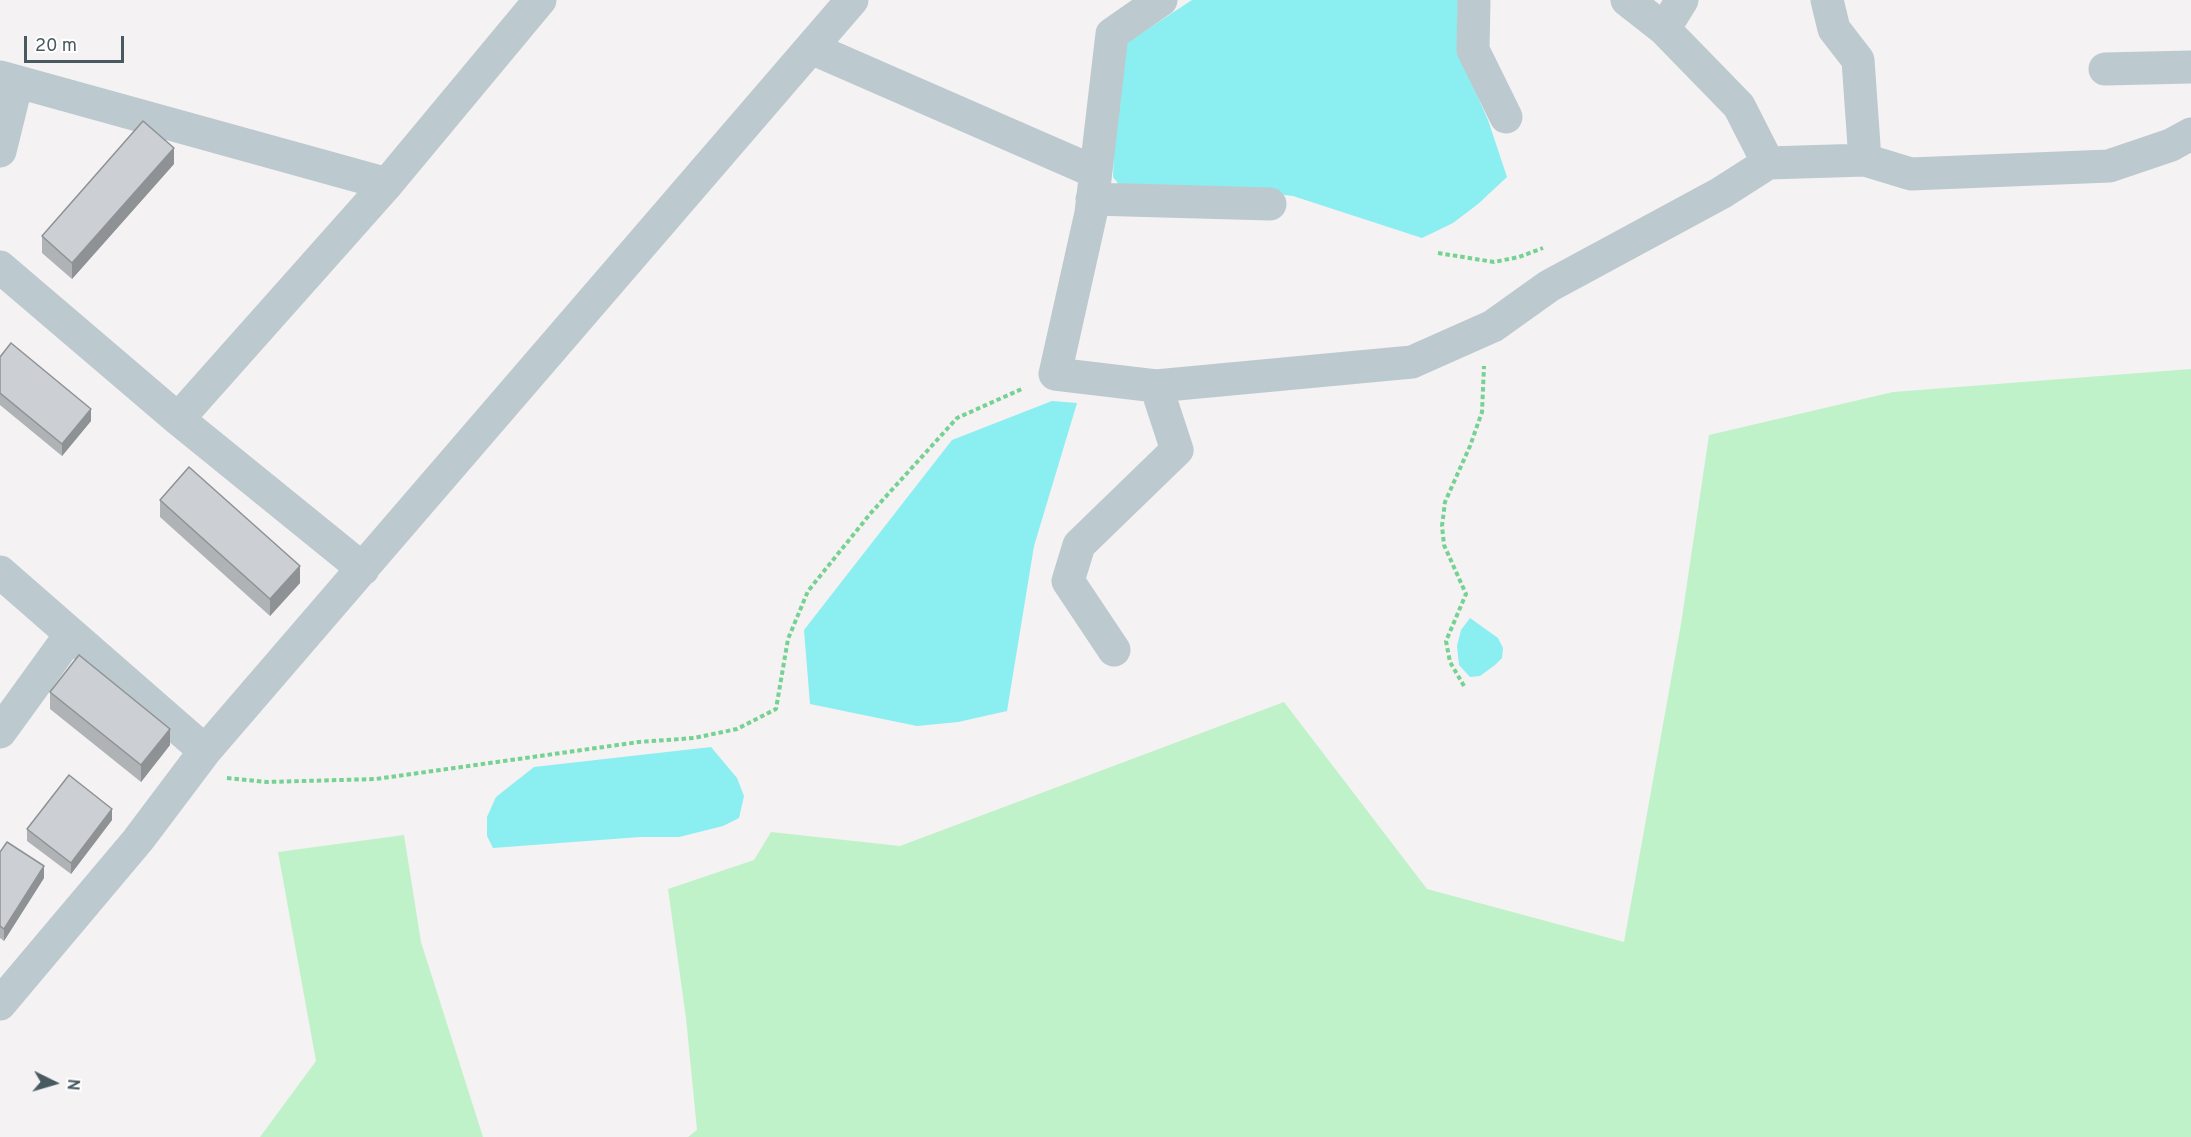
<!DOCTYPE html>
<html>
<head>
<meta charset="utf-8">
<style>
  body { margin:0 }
  #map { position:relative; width:2191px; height:1137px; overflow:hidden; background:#f4f2f2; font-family:Overpass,sans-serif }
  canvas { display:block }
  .north { position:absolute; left:24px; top:1053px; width:60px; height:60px; -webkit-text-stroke:4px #fff; paint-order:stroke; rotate:95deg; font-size:16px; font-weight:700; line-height:24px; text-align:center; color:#485960 }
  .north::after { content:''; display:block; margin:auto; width:21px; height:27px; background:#485960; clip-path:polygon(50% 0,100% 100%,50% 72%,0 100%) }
  .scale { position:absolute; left:24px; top:36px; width:100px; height:27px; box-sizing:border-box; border:3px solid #485960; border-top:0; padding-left:8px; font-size:18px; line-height:21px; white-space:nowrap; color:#485960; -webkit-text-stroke:4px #fff; paint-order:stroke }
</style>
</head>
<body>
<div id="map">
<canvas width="2191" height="1137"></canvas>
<div class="north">N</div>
<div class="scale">20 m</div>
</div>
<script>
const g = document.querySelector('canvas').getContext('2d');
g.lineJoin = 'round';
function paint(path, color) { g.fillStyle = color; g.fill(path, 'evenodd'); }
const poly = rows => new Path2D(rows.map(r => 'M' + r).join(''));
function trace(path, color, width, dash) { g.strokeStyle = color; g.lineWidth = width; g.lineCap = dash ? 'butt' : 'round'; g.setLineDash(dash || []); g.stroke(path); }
const green = poly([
  [2191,369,2191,1137,688,1137,697,1130,686,1018,668,889,754,860,771,832,900,846,1284,702,1427,889,1624,942,1681,624,1709,435,1893,392],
  [404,835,421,942,483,1137,260,1137,316,1061,278,852]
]);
const water = poly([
  [1192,0,1458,0,1457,50,1488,120,1507,177,1478,204,1453,223,1422,238,1293,196,1267,193,1120,186,1113,177,1117,63,1128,42],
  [1052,401,1077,403,1034,546,1007,711,958,722,917,726,810,704,804,630,952,440],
  [1470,618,1498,638,1503,648,1502,658,1495,665,1480,676,1470,677,1459,665,1457,646,1461,630],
  [711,747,737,778,744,796,739,818,723,826,679,837,640,837,493,848,487,836,487,817,496,797,534,767]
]);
const path = poly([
  [1438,253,1494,262,1519,257,1543,248],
  [1464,686,1450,662,1446,641,1466,594,1444,545,1442,526,1445,502,1470,446,1482,412,1484,366],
  [227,778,267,782,376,779,639,742,694,738,737,729,776,709,788,639,808,591,870,514,957,418,1024,388]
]);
const street = poly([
  [1161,0,1112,34,1091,213,1055,374,1156,386,1412,362,1493,326,1549,286,1721,193,1768,163,1865,160,1911,174,2109,166,2171,145,2191,134],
  [1474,0,1473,50,1506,117],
  [1627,0,1664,29,1682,0],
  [1827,0,1834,29,1858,60,1865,160],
  [1664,29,1739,106,1768,163],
  [811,48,1095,172],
  [2105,69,2191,67],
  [0,77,387,184],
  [0,151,17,82],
  [1092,199,1270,204],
  [0,267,178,419,363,569],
  [178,419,387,184,540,0],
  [0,572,205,751],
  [1114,650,1068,581,1079,545,1177,450,1156,386],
  [0,732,71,634],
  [0,1004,138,840,205,751,852,0]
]);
const wall = poly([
  [174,164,72,279,42,253,42,236],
  [0,357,91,421,62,456,0,405],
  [160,500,300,583,270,616,160,517],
  [50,692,170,745,141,782,50,709],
  [112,820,71,874,27,841,27,829],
  [0,852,44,878,4,941,0,938]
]);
const shadedWall = poly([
  [174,148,174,164,72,279,72,263],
  [91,409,91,421,62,456,62,444],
  [300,566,300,583,270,616,270,599],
  [170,729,170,745,141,782,141,765],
  [112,809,112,820,71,874,71,863],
  [44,866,44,878,4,941,4,929]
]);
const building = poly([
  [143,121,174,148,72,263,42,236,143,121],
  [11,343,91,409,62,444,0,393,0,357,11,343],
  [189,467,300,566,270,599,160,500,189,467],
  [79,655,170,729,141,765,50,692,79,655],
  [69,775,112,809,71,863,27,829,69,775],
  [7,842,44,866,4,929,0,926,0,852,7,842]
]);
paint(green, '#c0f2ca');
paint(water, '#8beef0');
trace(path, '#76d293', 4, [4.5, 3]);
trace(street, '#bcc9cf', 33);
paint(wall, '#afb3b6');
paint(shadedWall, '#8f9294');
paint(building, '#ccd0d4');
trace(building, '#8f9294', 1.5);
</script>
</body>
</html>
